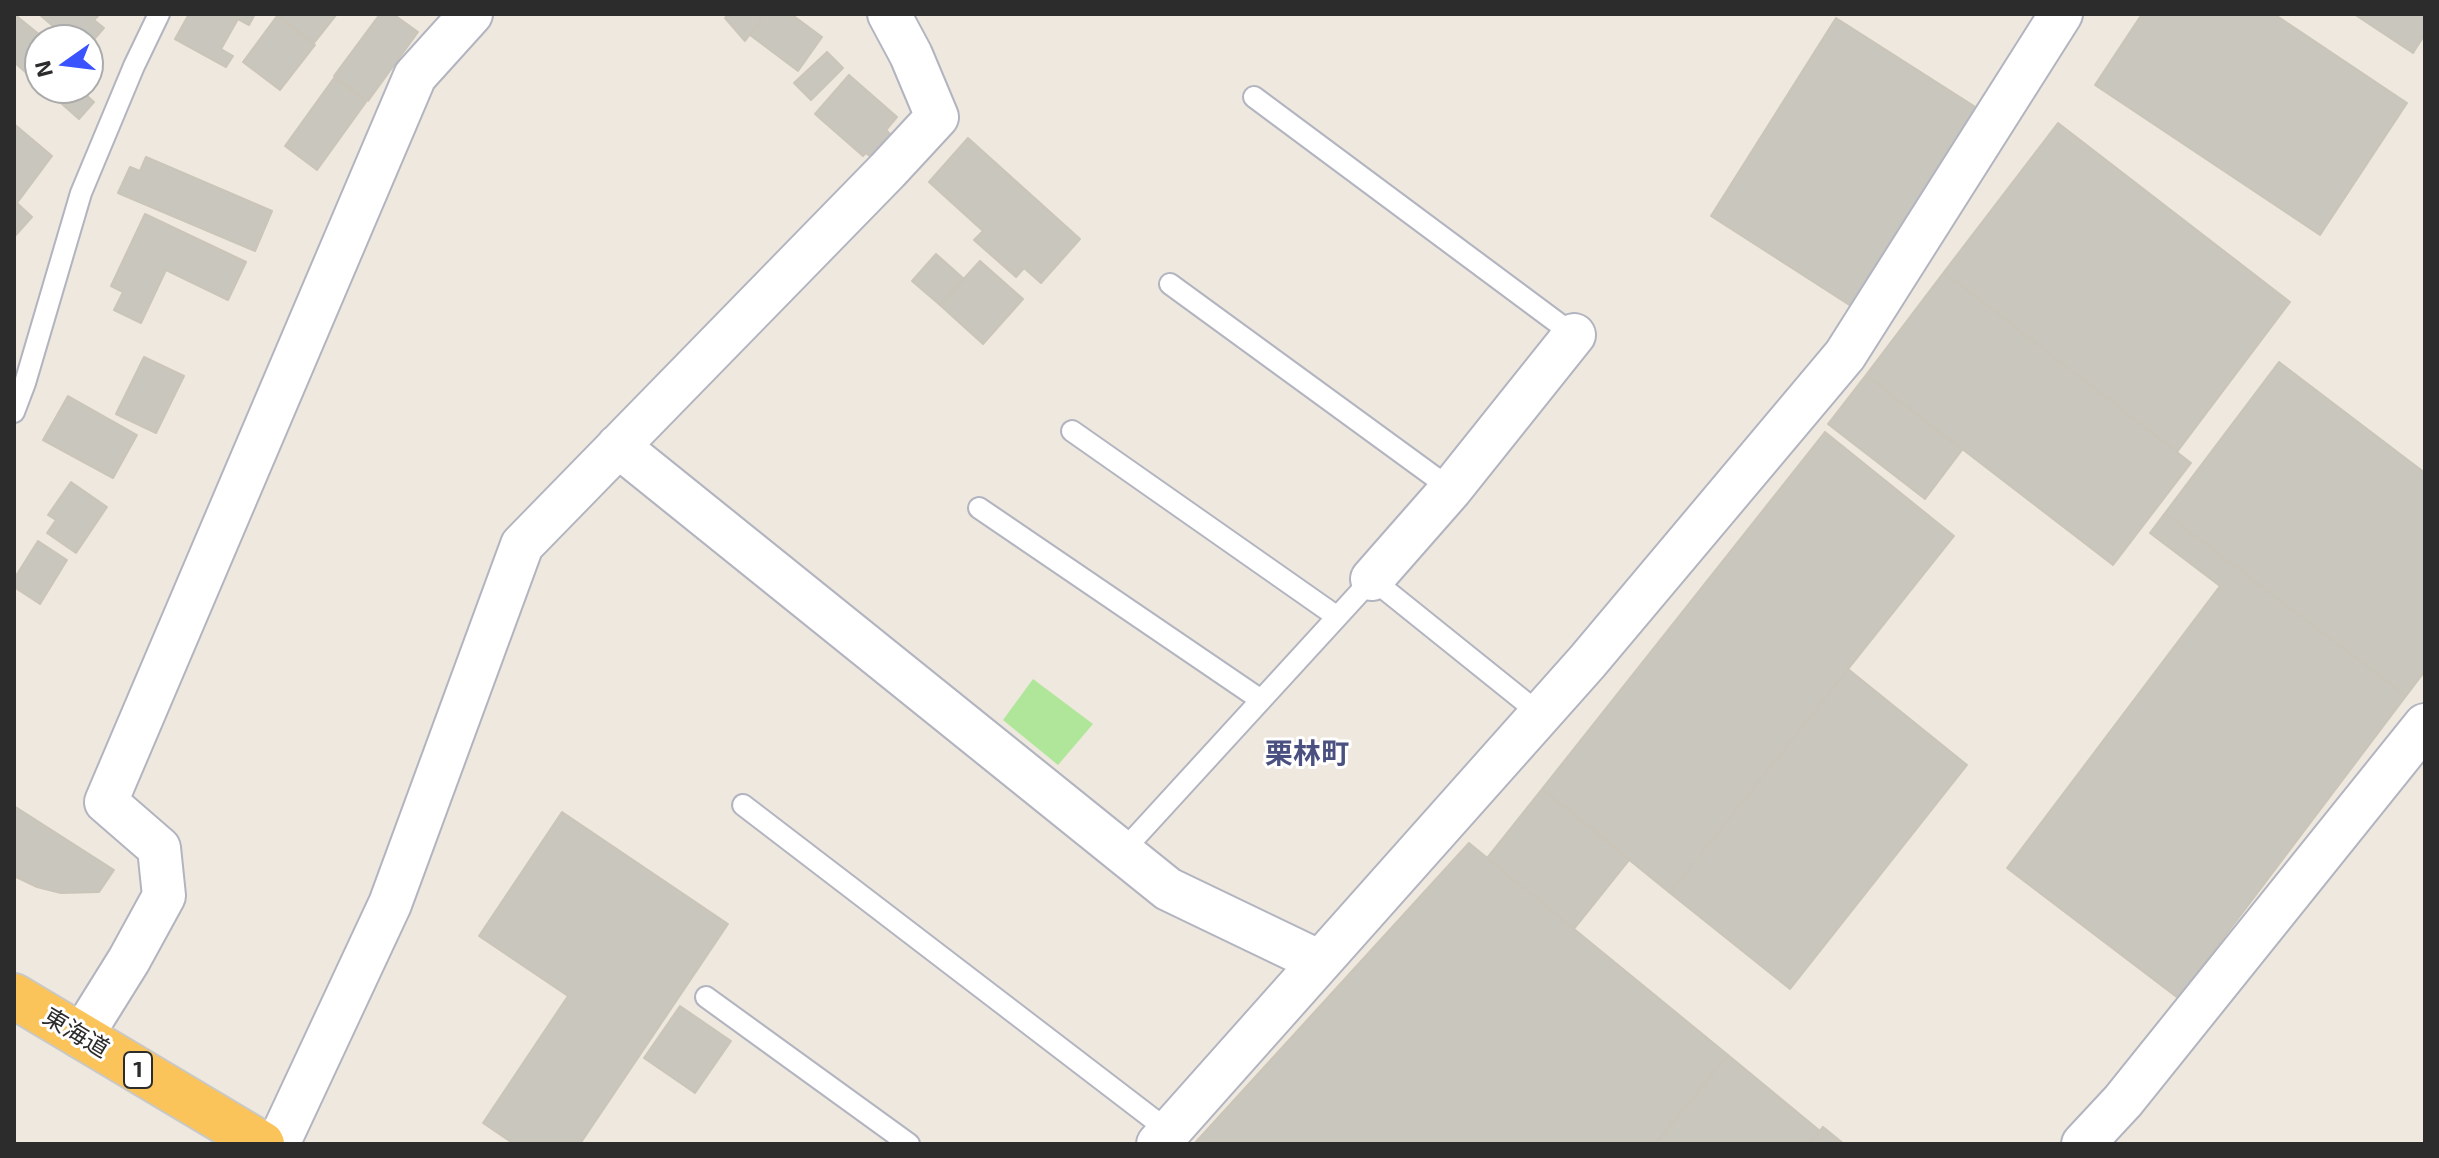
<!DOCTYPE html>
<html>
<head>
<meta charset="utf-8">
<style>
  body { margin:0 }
  #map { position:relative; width:2439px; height:1158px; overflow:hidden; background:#eee8de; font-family:"Exo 2",sans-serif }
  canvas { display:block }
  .frame { position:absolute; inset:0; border:16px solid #2c2c2c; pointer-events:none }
  .north { position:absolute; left:24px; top:24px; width:80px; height:80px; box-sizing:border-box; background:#fff; border:2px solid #ababab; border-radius:50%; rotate:256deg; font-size:22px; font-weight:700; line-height:32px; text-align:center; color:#2c2c2c }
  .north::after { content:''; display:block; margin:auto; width:28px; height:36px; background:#3b53ff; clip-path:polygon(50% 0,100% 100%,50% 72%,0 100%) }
</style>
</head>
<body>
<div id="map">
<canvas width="2439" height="1158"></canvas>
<div class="frame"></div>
<div class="north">N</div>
</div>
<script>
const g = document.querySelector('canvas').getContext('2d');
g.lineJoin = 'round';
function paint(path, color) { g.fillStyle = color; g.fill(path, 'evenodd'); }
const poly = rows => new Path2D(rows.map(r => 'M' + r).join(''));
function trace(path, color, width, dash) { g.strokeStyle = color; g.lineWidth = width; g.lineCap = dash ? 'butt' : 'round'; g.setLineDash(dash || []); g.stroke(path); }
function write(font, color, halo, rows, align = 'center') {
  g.font = font + ' "Exo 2","Noto Sans JP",sans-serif'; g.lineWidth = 6; g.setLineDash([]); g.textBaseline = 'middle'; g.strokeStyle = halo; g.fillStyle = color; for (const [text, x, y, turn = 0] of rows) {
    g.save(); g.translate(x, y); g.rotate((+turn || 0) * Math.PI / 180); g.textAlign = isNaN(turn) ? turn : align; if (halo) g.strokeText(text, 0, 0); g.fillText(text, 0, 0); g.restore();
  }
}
const green = poly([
  [1033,679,1093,724,1058,765,1003,720]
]);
const building = poly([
  [14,14,46,40,40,40,40,85,14,62,14,14],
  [39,14,100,14,94,20,104,28,88,46,88,40,69,40,39,14],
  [189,14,255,14,249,25,238,19,221,49,233,56,226,67,175,39,189,14],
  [281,14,337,14,314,43,279,16,281,14],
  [380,14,393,14,418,32,368,101,334,76,380,14],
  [728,14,765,14,745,41,725,18,728,14],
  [765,14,791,14,822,37,798,71,750,35,765,14],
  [2142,14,2274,14,2407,103,2320,235,2095,85,2142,14],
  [2354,14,2425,14,2425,34,2413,53,2354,14],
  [277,16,315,45,280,90,243,62,277,16],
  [1836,18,1977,108,1851,306,1711,216,1836,18],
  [827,52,843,68,811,100,794,83,827,52],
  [849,75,897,117,886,130,892,136,872,158,866,153,863,156,815,114,849,75],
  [334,78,366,102,317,170,285,146,334,78],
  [44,88,78,88,94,102,79,119,44,88],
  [2058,123,2290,302,2177,452,1944,272,2058,123],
  [14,124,52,156,17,203,32,217,14,237,14,124],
  [968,138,1080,239,1041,283,1024,268,1016,277,974,240,983,231,929,182,968,138],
  [146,157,272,211,255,251,118,193,130,167,140,171,146,157],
  [145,214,246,262,228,300,166,270,141,323,114,310,123,292,111,286,145,214],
  [936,254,964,279,940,305,912,281,936,254],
  [980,261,1023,299,983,344,940,305,980,261],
  [1944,272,2191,463,2113,565,1866,375,1944,272],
  [144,357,184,376,156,433,116,414,144,357],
  [2279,362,2425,473,2425,671,2406,696,2165,513,2279,362],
  [1866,375,1962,450,1925,499,1828,424,1866,375],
  [68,396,137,435,113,478,43,440,68,396],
  [1825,432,1954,536,1670,893,1542,789,1825,432],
  [71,482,107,507,76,553,47,533,56,520,48,515,71,482],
  [2165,513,2406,696,2178,998,2007,868,2220,586,2150,533,2165,513],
  [38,541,67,560,40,604,14,587,14,579,38,541],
  [1848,669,1967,765,1790,989,1670,893,1848,669],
  [1542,789,1630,859,1574,929,1487,858,1542,789],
  [14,806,114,870,99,892,61,893,37,887,14,876,14,806],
  [562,812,728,924,580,1144,514,1144,483,1123,568,996,479,936,562,812],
  [1469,843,1728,1055,1655,1144,1194,1144,1469,843],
  [680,1006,731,1041,695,1093,644,1058,680,1006],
  [1728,1055,1820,1131,1809,1144,1655,1144,1728,1055],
  [1823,1127,1844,1144,1809,1144,1823,1127]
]);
const service = poly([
  [1254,97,1574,335],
  [1170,284,1451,489],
  [14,412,25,383,81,193,134,66,159,14],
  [1072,431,1336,616],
  [979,508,1261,700],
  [743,805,1170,1132],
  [1122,852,1372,579,1540,714],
  [706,997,909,1144]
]);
const minor = poly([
  [618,446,1168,889,1320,962],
  [1372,579,1451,489,1574,335],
  [81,1037,129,960,164,896,159,848,106,802,415,76,471,14],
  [278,1144,390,904,522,545,887,171,937,117,911,55,889,14],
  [1158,1144,1587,662,1845,355,2061,14],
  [2083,1144,2123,1101,2425,725]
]);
const trunk = poly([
  [14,996,262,1144]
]);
const shields = [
  [138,1070,28]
];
const shieldNames = [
  ["1",138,1070]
];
const streetNames = [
  ["東海道",76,1033,31]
];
const quarterNames = [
  ["栗林町",1307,754]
];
paint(green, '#afe699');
paint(building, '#c9c6bd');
trace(building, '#cac5b8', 2);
trace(service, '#b2b4c0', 24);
trace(minor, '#b2b4c0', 46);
trace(trunk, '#c8c8c8', 48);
trace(service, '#fff', 20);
trace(minor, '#fff', 42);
trace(trunk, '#fac45a', 44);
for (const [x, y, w] of shields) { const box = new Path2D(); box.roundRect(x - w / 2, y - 18, w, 36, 6); g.fillStyle = '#fff'; g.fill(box); trace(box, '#2c2c2c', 2); }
write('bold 22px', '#2c2c2c', null, shieldNames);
write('24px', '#2c2c2c', '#fff', streetNames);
write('bold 28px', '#4a507f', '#fff', quarterNames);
</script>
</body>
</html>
